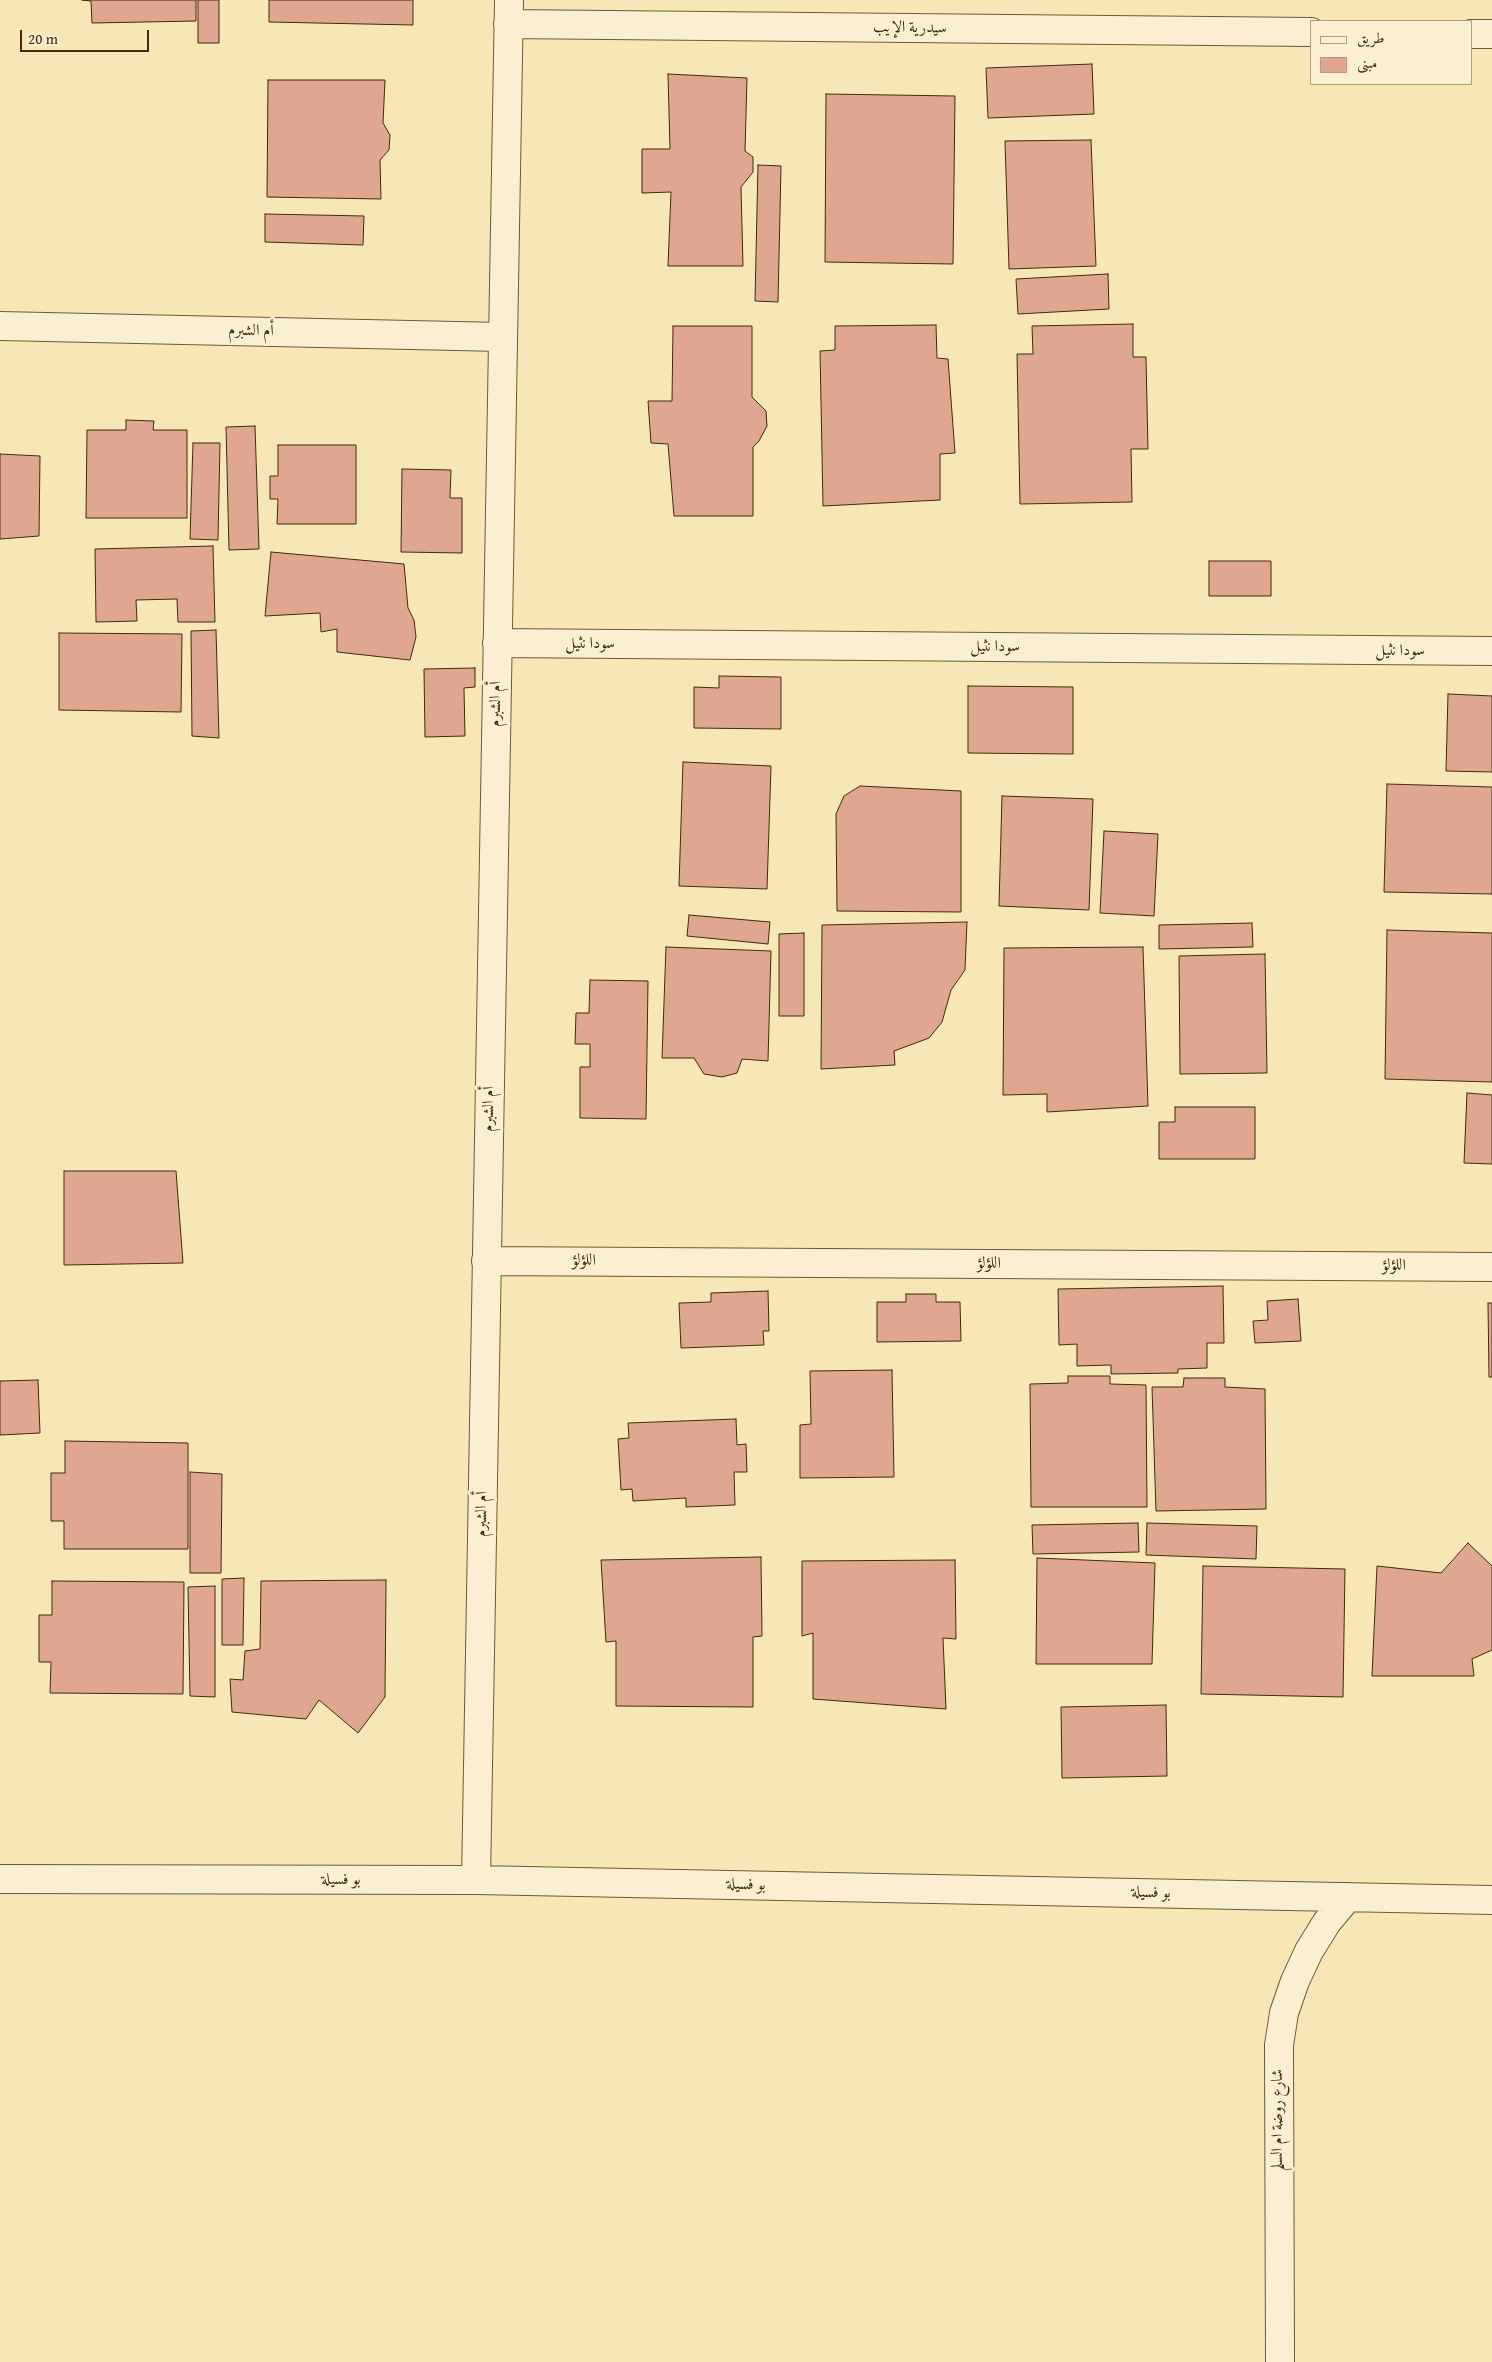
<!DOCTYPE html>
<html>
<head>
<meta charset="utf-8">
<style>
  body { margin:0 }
  #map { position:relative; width:1492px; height:2362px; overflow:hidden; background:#f7e7b7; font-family:"Gentium Book Plus",Amiri,serif }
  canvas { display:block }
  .legend { position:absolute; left:1310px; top:20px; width:162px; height:65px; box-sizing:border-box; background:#faefd0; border:1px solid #b0a082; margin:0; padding:6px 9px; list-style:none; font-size:15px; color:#402a0c }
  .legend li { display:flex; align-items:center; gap:10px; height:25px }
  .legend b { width:25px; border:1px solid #b0a082 }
  .scale { position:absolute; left:20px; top:30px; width:129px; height:22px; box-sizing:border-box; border:2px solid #402a0c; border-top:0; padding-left:6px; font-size:15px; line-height:18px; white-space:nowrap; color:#402a0c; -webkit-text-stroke:4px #faefd0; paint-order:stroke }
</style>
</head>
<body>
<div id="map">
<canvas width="1492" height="2362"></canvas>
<ul class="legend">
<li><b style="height:6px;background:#faefd0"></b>طريق</li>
<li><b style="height:14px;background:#e0a790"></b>مبنى</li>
</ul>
<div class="scale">20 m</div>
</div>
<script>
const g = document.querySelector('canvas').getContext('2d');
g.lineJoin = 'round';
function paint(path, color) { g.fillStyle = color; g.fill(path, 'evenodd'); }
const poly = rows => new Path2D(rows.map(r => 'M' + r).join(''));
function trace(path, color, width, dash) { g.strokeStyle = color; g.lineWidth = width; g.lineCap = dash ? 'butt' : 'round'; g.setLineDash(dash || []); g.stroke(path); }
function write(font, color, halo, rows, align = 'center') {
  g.font = font + ' "Gentium Book Plus",Amiri,serif'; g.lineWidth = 5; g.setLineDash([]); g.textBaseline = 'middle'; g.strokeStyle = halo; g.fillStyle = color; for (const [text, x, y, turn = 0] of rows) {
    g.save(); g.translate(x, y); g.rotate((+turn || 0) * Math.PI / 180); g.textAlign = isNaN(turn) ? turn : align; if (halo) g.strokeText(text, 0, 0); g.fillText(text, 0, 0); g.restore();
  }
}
const building = poly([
  [82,0,196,0,196,21,92,23,91,1,82,0],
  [198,0,219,0,219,43,198,43,198,0],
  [269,0,413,0,413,25,269,22,269,0],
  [1092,64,1094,114,988,118,986,68,1092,64],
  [668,74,747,78,745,151,753,157,753,172,741,187,743,266,668,266,671,192,642,193,642,149,670,149,668,74],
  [268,80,385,80,383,123,390,135,389,150,380,160,381,199,267,197,268,80],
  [826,94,955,96,953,264,825,262,826,94],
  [1091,140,1096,266,1009,269,1005,141,1091,140],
  [758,165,781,166,778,302,755,301,758,165],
  [265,214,364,216,363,245,265,242,265,214],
  [1108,274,1109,309,1018,314,1016,279,1108,274],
  [1133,324,1133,357,1146,357,1148,449,1131,449,1132,502,1020,504,1017,354,1033,354,1032,326,1133,324],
  [936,325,937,358,948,359,955,453,940,454,940,500,823,506,820,351,835,350,835,326,936,325],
  [673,326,752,326,752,397,766,411,767,426,759,441,753,447,753,516,674,516,668,444,651,443,648,401,672,401,673,326],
  [126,420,154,421,153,430,187,430,187,518,86,518,87,430,126,430,126,420],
  [255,426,259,549,229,550,226,427,255,426],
  [193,443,220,443,218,540,190,539,193,443],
  [278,445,356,445,356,524,277,524,278,499,270,499,270,476,278,476,278,445],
  [0,454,40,456,39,536,0,539,0,454],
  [402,469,451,470,450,498,462,498,462,553,401,552,402,469],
  [213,546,215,622,178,622,177,599,136,600,137,621,96,622,95,549,213,546],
  [271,552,404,564,408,608,414,620,416,637,410,660,337,652,337,629,321,632,320,613,265,616,271,552],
  [1209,561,1271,561,1271,596,1209,596,1209,561],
  [216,630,219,738,192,736,191,631,216,630],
  [59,633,182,634,181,712,59,710,59,633],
  [475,668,475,687,464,688,465,736,425,737,424,669,475,668],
  [719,676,781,677,781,729,694,728,694,687,719,688,719,676],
  [968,686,1073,687,1073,754,968,753,968,686],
  [1448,694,1492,696,1492,772,1446,771,1448,694],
  [683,762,771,766,767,889,679,886,683,762],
  [1387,784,1492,787,1492,894,1384,892,1387,784],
  [860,786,961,791,961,912,837,911,836,814,844,796,860,786],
  [1002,796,1093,799,1089,910,999,906,1002,796],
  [1104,831,1158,834,1154,916,1100,913,1104,831],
  [689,915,770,922,768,944,687,936,689,915],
  [967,922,965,970,951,990,942,1022,929,1038,894,1051,895,1065,821,1069,822,925,967,922],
  [1252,923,1253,947,1159,949,1159,925,1252,923],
  [1387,930,1492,933,1492,1082,1385,1079,1387,930],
  [804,933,804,1016,779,1016,779,934,804,933],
  [666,947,771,951,768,1061,742,1059,737,1073,722,1077,704,1074,694,1058,662,1058,666,947],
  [1143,947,1148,1106,1047,1112,1047,1094,1003,1095,1004,948,1143,947],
  [1265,954,1267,1073,1180,1074,1179,956,1265,954],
  [590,980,648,981,646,1119,580,1118,580,1067,590,1067,590,1044,575,1044,576,1013,589,1013,590,980],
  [1467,1093,1492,1095,1492,1164,1464,1163,1467,1093],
  [1175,1107,1255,1107,1255,1159,1159,1159,1159,1122,1175,1122,1175,1107],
  [64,1171,176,1171,183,1263,64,1265,64,1171],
  [1223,1286,1224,1343,1207,1343,1207,1368,1178,1369,1178,1373,1111,1374,1111,1365,1077,1366,1077,1344,1059,1345,1058,1289,1223,1286],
  [768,1291,769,1331,763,1331,764,1345,681,1348,679,1303,711,1302,711,1293,768,1291],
  [906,1294,936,1294,936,1302,960,1302,961,1341,877,1342,877,1302,906,1302,906,1294],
  [1298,1299,1301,1341,1255,1343,1253,1321,1268,1320,1267,1301,1298,1299],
  [1488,1303,1492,1303,1492,1377,1489,1377,1488,1303],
  [892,1370,894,1477,800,1478,800,1425,811,1424,810,1371,892,1370],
  [1068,1376,1110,1376,1110,1384,1146,1385,1147,1507,1031,1507,1030,1384,1068,1383,1068,1376],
  [1184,1378,1225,1378,1225,1387,1265,1389,1266,1509,1156,1511,1152,1387,1183,1387,1184,1378],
  [38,1380,40,1433,0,1435,0,1381,38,1380],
  [736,1419,737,1445,746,1444,747,1472,734,1472,735,1505,686,1507,686,1498,633,1501,632,1489,621,1490,618,1439,629,1438,628,1423,736,1419],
  [65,1441,188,1443,188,1549,64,1549,64,1521,51,1521,51,1473,65,1473,65,1441],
  [190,1472,222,1474,221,1573,190,1573,190,1472],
  [1138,1523,1139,1552,1033,1554,1032,1525,1138,1523],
  [1147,1523,1257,1526,1256,1559,1146,1555,1147,1523],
  [1468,1543,1492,1566,1492,1650,1472,1659,1474,1676,1372,1676,1377,1566,1441,1573,1468,1543],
  [761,1557,762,1636,753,1637,753,1707,616,1706,616,1641,606,1642,601,1560,761,1557],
  [1037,1558,1155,1563,1152,1664,1036,1664,1037,1558],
  [955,1560,956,1639,943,1638,946,1709,813,1699,813,1633,802,1636,802,1561,955,1560],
  [1203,1566,1345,1569,1343,1697,1201,1694,1203,1566],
  [244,1578,243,1645,222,1645,222,1579,244,1578],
  [386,1580,385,1697,358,1733,319,1700,306,1719,232,1712,230,1679,243,1680,245,1651,260,1649,261,1581,386,1580],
  [52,1581,184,1582,183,1694,50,1693,51,1662,39,1662,39,1615,52,1615,52,1581],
  [215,1586,215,1697,190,1696,188,1587,215,1586],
  [1166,1705,1167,1776,1062,1778,1061,1707,1166,1705]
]);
const street = poly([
  [508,24,1311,32],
  [1471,34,1492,34],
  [0,326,502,337],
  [497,643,1492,651],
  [486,1261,1492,1267],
  [0,1879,476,1880,1492,1900],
  [476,1880,509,0],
  [1280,2362,1279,2045,1284,2013,1295,1981,1309,1951,1327,1922,1348,1897]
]);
const streetNames = [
  ["سيدرية الإيب",910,28,1],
  ["أم الشبرم",251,331,1],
  ["سودا نثيل",590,644],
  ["سودا نثيل",995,647],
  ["سودا نثيل",1400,651],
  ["أم الشبرم",496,704,-89],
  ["أم الشبرم",489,1109,-89],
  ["اللؤلؤ",584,1261],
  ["اللؤلؤ",989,1264],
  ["اللؤلؤ",1394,1266],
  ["أم الشبرم",482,1514,-89],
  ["بو فسيلة",341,1880],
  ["بو فسيلة",746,1885,1],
  ["بو فسيلة",1151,1893,1],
  ["شارع روضة ام السلم",1278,2120,-90]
];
paint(building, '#e0a790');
trace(building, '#402a0c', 1);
trace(street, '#6e5937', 30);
trace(street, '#faefd0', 28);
write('16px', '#402a0c', '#faefd0', streetNames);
</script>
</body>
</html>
